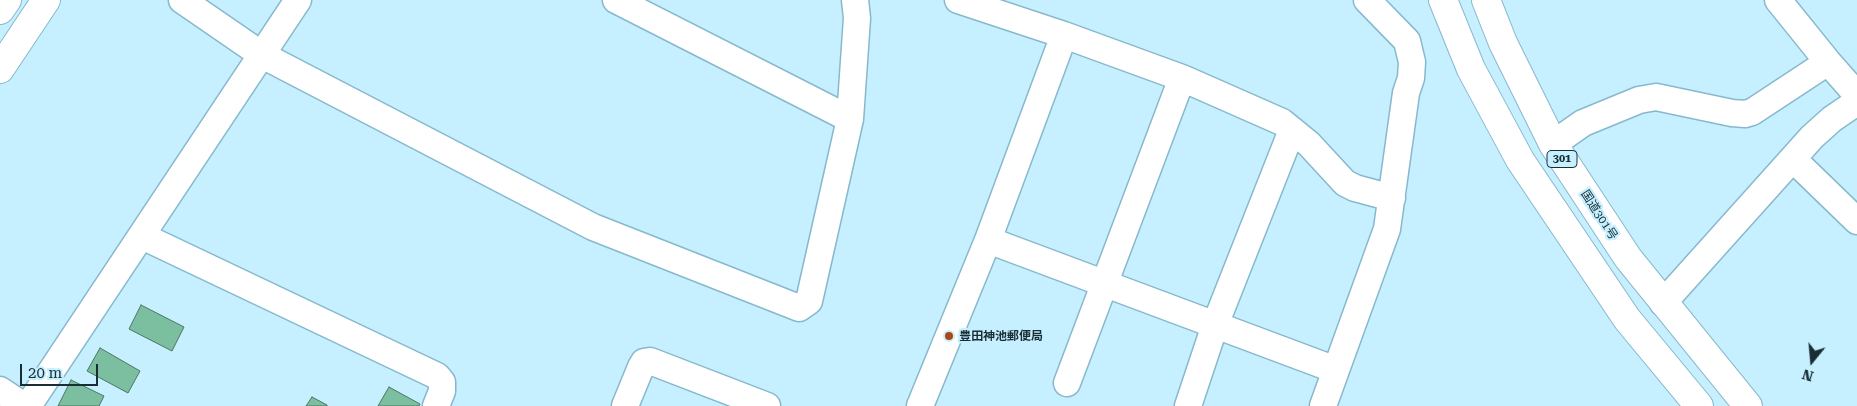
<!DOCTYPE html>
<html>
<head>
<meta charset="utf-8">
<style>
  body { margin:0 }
  #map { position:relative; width:1857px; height:406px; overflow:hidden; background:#c6efff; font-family:"Roboto Serif",serif }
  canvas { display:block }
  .north { position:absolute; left:1787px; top:336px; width:50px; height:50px; -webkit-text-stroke:4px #c6efff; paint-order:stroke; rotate:197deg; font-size:14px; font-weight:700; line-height:20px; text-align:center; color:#182d34 }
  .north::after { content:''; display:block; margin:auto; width:18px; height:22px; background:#182d34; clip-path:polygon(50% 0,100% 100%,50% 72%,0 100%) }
  .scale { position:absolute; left:20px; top:364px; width:78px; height:22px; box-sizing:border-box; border:2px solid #182d34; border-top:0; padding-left:6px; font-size:15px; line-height:18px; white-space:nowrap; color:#182d34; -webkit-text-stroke:4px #c6efff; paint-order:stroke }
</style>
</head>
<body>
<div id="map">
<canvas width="1857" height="406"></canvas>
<div class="north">N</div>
<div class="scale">20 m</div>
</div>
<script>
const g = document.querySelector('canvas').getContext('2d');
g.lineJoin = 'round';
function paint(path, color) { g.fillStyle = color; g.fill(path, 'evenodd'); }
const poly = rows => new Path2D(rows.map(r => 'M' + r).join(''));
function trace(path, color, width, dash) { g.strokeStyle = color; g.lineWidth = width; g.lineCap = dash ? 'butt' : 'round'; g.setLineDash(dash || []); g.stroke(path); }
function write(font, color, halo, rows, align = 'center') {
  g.font = font + ' "Roboto Serif","Noto Sans JP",serif'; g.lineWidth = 4.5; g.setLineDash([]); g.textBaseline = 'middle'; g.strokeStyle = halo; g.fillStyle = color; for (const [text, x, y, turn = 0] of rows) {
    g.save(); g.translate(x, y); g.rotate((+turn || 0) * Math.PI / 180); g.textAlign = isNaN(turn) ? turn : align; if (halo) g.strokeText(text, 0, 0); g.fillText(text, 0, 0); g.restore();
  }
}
const building = poly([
  [141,305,184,327,172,351,129,329,141,305],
  [100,348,140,371,128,393,87,371,100,348],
  [71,380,104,396,99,406,58,406,71,380],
  [389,387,420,404,419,406,378,406,389,387],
  [312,397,327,405,327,406,306,406,312,397]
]);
const street = poly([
  [182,0,262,55,593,227,799,308,809,301,850,119,857,18,855,0],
  [616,0,850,119],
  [958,0,1064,35],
  [1778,0,1828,62,1857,95],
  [1553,144,1583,123,1639,100,1656,97,1732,113,1745,114,1752,112,1828,62],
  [1794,160,1857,221],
  [142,236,437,376,442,382,442,391,436,406],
  [988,240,1336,370],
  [1663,303,1812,137,1832,119,1857,102],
  [1067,383,1182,78],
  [0,390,24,406],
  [28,406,298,0],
  [625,406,641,367,644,362,650,361,767,406],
  [920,406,988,240,1064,35,1182,78,1282,122,1309,144,1345,183,1355,188,1392,198],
  [1188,406,1215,325,1292,130],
  [1323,406,1387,229,1406,93,1411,78,1412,62,1407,41,1367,0]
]);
const secondary = poly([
  [0,10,7,0],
  [0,69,46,0]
]);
const highway = poly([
  [1443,0,1471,69,1520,160,1627,319,1699,406],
  [1486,0,1503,43,1553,144,1628,258,1748,406]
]);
const markers = [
  [949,336,5,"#ac4814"]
];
const shields = [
  [1562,159,30]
];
const shieldNames = [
  ["301",1562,159]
];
const streetNames = [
  ["国道301号",1599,215,57]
];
const poiNames = [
  ["豊田神池郵便局",959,336]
];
paint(building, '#7cbfa0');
trace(building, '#4b7762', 1);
trace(street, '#87b9cc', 29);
trace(secondary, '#87b9cc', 30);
trace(highway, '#87b9cc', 30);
trace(street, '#fff', 26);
trace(secondary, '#fff', 28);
trace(highway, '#fff', 28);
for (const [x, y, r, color] of markers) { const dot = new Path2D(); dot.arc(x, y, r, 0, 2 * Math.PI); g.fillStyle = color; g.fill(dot); trace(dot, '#c6efff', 2); }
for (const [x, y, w] of shields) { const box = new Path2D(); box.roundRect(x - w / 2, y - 8.5, w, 17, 4); g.fillStyle = '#c6efff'; g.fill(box); trace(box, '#182d34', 1); }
write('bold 11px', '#182d34', null, shieldNames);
write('12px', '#182d34', '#c6efff', streetNames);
write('bold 12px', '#182d34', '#c6efff', poiNames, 'left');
</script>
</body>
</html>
